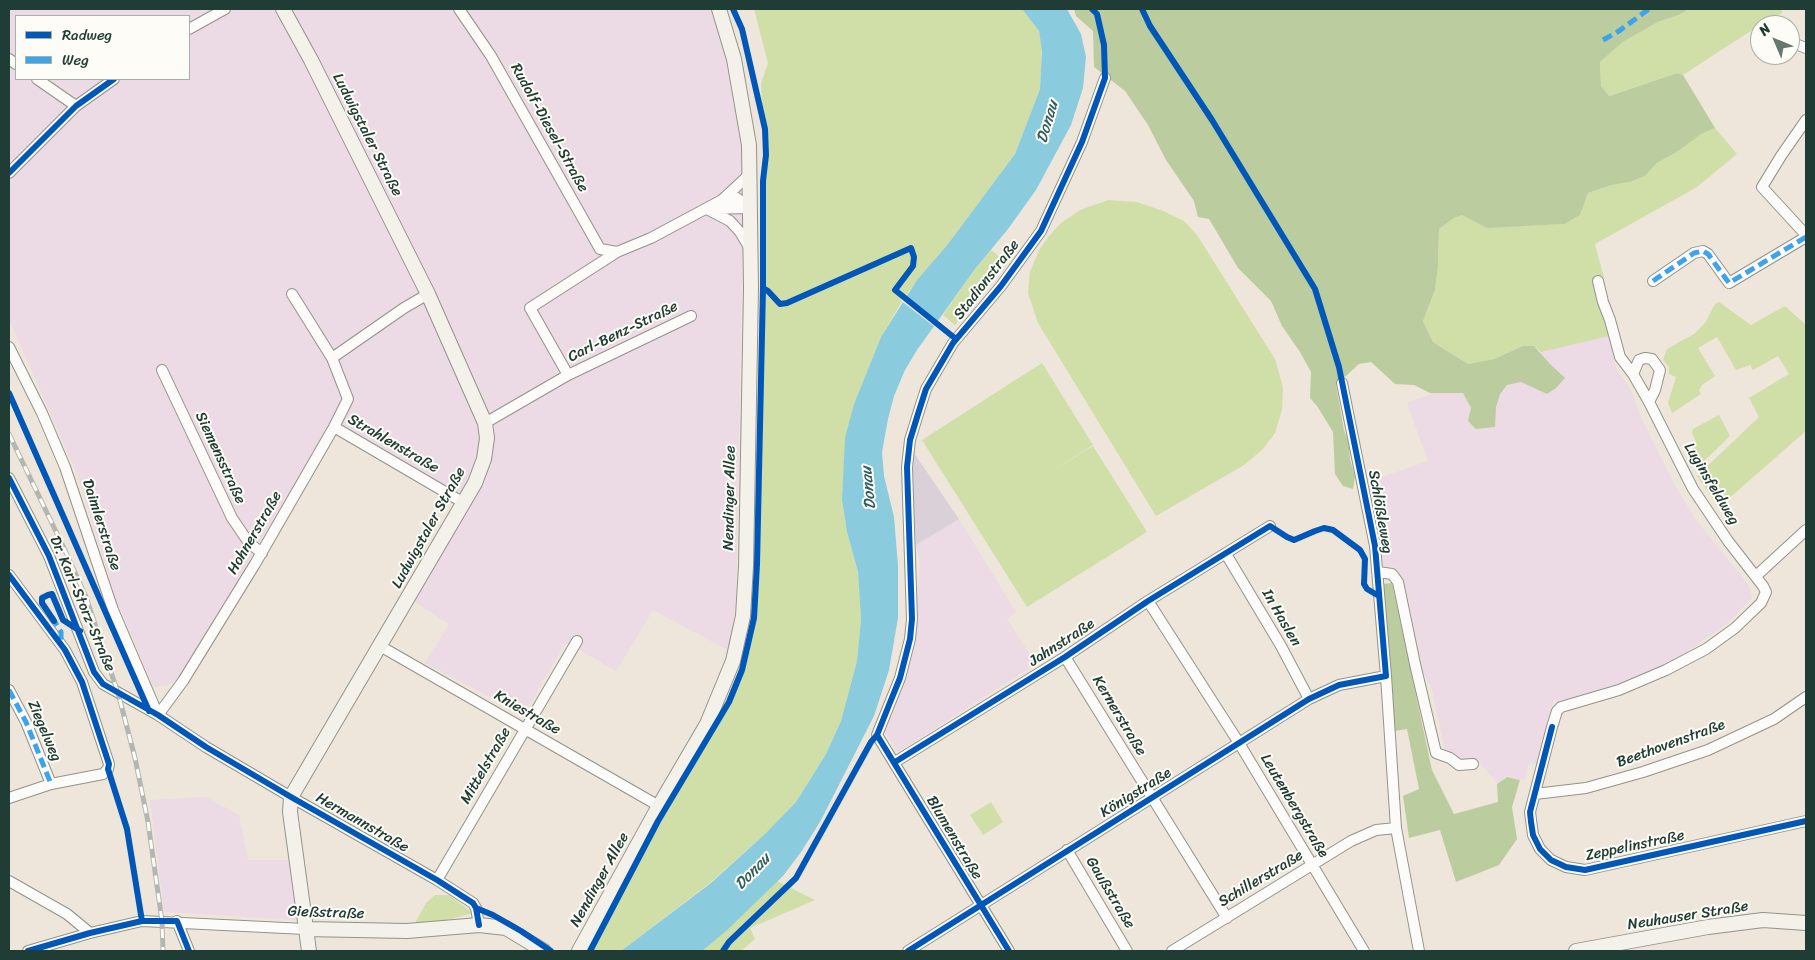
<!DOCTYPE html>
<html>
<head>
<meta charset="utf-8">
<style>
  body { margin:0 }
  #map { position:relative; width:1815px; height:960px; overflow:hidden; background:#eee6da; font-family:Sriracha,sans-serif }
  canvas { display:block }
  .frame { position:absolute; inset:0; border:10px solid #1f3d34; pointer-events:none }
  .legend { position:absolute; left:15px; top:15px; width:175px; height:65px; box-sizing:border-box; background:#fdfcf7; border:1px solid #a4b0a9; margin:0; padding:6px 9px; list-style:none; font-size:15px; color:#1f3d34 }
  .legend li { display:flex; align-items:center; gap:10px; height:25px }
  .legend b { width:25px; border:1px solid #a4b0a9 }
  .north { position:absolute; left:1750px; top:15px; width:50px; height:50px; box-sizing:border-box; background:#fdfcf7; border:1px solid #a4b0a9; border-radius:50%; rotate:315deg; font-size:14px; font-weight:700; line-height:20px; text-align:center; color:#1f3d34 }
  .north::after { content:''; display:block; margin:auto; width:18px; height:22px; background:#67786e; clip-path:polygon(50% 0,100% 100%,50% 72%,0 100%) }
</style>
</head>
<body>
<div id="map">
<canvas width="1815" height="960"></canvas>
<div class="frame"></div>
<ul class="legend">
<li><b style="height:6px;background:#0057b8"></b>Radweg</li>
<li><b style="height:6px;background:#3da4eb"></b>Weg</li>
</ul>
<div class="north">N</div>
</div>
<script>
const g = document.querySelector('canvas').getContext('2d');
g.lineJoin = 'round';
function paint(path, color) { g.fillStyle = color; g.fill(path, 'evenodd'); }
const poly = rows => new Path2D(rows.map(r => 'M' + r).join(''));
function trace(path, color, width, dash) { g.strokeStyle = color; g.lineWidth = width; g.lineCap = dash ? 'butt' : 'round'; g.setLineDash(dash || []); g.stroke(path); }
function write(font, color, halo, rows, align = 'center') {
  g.font = font + ' Sriracha,sans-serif'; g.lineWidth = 4; g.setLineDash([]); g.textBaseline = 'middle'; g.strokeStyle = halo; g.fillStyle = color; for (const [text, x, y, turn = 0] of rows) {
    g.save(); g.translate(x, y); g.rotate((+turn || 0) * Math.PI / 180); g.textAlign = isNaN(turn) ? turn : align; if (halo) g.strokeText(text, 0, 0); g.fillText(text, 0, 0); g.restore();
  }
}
const built = poly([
  [9,9,714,9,722,24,744,155,736,597,730,651,653,610,616,671,580,650,565,643,524,715,425,663,449,624,414,601,472,500,332,421,181,675,170,685,153,687,117,602,78,477,9,319],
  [16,16,189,16,189,79,16,79],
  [1609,336,1616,367,1632,393,1642,420,1673,482,1694,517,1748,585,1752,598,1729,622,1668,665,1619,685,1582,696,1553,701,1537,764,1529,762,1524,780,1507,776,1497,783,1479,762,1461,762,1445,751,1432,689,1424,674,1406,589,1395,567,1382,566,1368,482,1428,461,1407,403,1551,349],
  [959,519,1016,612,1007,619,1036,664,898,752,884,731,894,711,912,646,920,563,916,545],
  [206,797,239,815,248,860,292,860,296,920,164,912,150,800]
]);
const industrial = poly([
  [914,453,959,519,916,545,912,486]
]);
const green = poly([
  [754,9,1022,9,1039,31,1042,49,1040,89,1015,154,948,244,917,280,901,303,881,337,854,404,844,470,842,500,847,532,858,572,861,619,857,661,841,721,826,754,796,802,765,834,711,882,621,951,592,951,660,820,730,702,744,670,755,618,759,516,765,184,761,83,768,63],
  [1689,9,1781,9,1782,13,1760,25,1683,75,1677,73,1608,96,1601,86,1600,62,1623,42,1658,22,1679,15],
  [1715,128,1737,154,1697,187,1595,244,1604,278,1593,282,1609,336,1541,352,1534,346,1523,346,1494,359,1468,364,1433,342,1423,321,1435,290,1438,267,1439,229,1454,218,1462,215,1473,220,1520,226,1565,224,1580,215,1588,193,1612,185,1630,182,1645,176,1657,163,1680,150,1701,134],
  [1108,200,1137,202,1163,211,1184,221,1197,235,1275,359,1283,387,1282,410,1275,433,1263,449,1244,465,1156,516,1038,323,1028,293,1030,272,1039,250,1049,236,1061,223,1080,210],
  [991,250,1003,260,982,292,955,325,943,315,975,269],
  [1719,302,1751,325,1785,306,1806,325,1806,431,1719,507,1697,476,1759,417,1749,398,1789,374,1778,356,1753,370,1750,365,1736,370,1717,337,1698,348,1715,376,1702,385,1699,390,1701,394,1672,413,1668,403,1676,377,1669,374,1669,367,1663,360,1667,349,1694,334,1705,323,1715,304],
  [1042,363,1093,445,1052,471,1093,446,1147,532,1027,607,922,440],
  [1719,415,1730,436,1701,464,1693,450,1696,442,1692,433,1693,429],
  [991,802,1003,822,983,835,970,815],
  [777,881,815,900,750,928,755,939,741,951,702,951],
  [435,895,449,895,473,913,431,924,413,927,426,903]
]);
const forest = poly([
  [1074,9,1689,9,1679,15,1658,22,1623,42,1600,62,1601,86,1609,96,1677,73,1683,75,1715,128,1701,134,1680,150,1657,163,1645,176,1630,182,1612,185,1588,193,1580,215,1565,224,1487,228,1462,215,1454,218,1439,229,1438,267,1435,290,1423,321,1433,342,1468,364,1494,359,1523,346,1534,346,1550,364,1565,378,1556,388,1547,394,1521,382,1507,385,1500,394,1496,407,1495,427,1476,429,1468,421,1471,408,1463,393,1430,393,1414,385,1395,384,1371,362,1359,364,1336,385,1344,430,1349,444,1350,459,1355,476,1353,489,1343,486,1335,474,1333,432,1317,406,1310,398,1311,372,1300,352,1282,326,1271,301,1238,268,1209,219,1198,217,1194,201,1166,160,1148,125,1125,91,1094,67,1093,31,1076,16],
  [1392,583,1432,770,1454,814,1498,802,1497,784,1507,777,1520,780,1512,807,1517,839,1499,865,1456,882,1440,830,1409,838,1403,796,1419,789,1407,729,1395,731,1382,584]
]);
const water = poly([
  [1022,9,1067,9,1081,34,1086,57,1083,88,1071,125,1036,190,1008,229,975,269,917,350,905,370,894,396,888,419,882,452,884,476,894,517,898,565,898,618,889,670,874,716,820,822,801,852,783,876,726,931,702,951,621,951,711,883,765,834,796,802,826,754,841,721,857,661,861,619,858,572,847,532,842,500,845,438,854,404,881,337,917,280,948,244,1015,154,1040,89,1042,51,1039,31]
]);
const pier = poly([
  [904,295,940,323,936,328,900,300]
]);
const street = poly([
  [459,9,491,56,600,249,617,252],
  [189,29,225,9],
  [1793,43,1806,48],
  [9,59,16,64],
  [37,79,76,106],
  [1806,120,1781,156,1762,187,1806,235],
  [9,173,76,106,114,79],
  [722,200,737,198,749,208],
  [707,209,730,221,740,232,749,247],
  [708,209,749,208],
  [1598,281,1603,302,1610,320,1620,357,1633,374,1649,402,1693,489,1728,541,1763,586,1766,592,1761,603,1735,628,1706,649,1666,670,1619,690,1561,707,1557,711,1552,727,1530,812,1533,835,1540,849,1551,860,1566,867,1585,870,1806,821],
  [1653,281,1694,253,1703,251,1708,254,1729,283,1806,237],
  [292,294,332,358,404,308,428,294],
  [9,347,42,413,65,467,113,610,158,715],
  [162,370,232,518,249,543,262,553],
  [1633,374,1639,360,1645,358,1652,359,1660,370,1655,390,1649,402],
  [568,375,530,308,617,252,651,238,722,200,749,175],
  [1342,383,1375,546,1386,676,1396,828,1419,951],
  [485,423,568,375,691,316],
  [334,427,464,503],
  [9,478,49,556,94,672,103,684,158,715,206,747,291,797,437,880,473,903,476,908,479,925],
  [1226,554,1281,646,1309,699],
  [1378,572,1392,574,1398,582,1415,664,1436,753,1450,758,1459,765,1473,764],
  [9,575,65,650,82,682,109,764,108,769,103,774,51,784,9,798],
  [1756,576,1806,530],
  [1148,601,1239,743,1364,951],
  [380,646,659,806],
  [1065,657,1227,918],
  [9,690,26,722,51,784],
  [158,715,183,681,255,564,334,427,348,399,332,358],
  [895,762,1065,657,1148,601,1270,526],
  [1535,794,1586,788,1643,772,1708,750,1774,719,1806,697],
  [1067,850,1127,951],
  [437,880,577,641],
  [9,881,67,914,90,933],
  [177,921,189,951],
  [28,951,90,933,142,921,305,929],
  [908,951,1309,699,1339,685,1386,676],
  [1009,951,877,735,900,678,910,639,912,619,907,467,910,440,918,414,926,389,953,343,1001,286,1041,231,1082,142,1105,78],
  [1172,951,1351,841,1376,830,1396,828]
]);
const secondary = poly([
  [283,9,311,60,428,294,485,423,487,438,484,459,475,483,291,797,290,812,309,951],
  [305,929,407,931,479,925,506,928,544,951],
  [579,951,659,806,707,724,733,661,743,616,746,566,751,288,749,145,734,59,719,9],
  [1576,951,1708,927,1763,920,1806,923]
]);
const rail = poly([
  [9,434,63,546,86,597,118,693,135,758,148,822,162,921,163,951]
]);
const quiet = poly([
  [1603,40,1619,31,1649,9],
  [1653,281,1694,253,1703,251,1708,254,1729,283,1806,237],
  [52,617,61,632,61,644],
  [9,690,26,722,51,784]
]);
const cycleway = poly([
  [9,173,76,106,114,79],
  [763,288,768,291,780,304,787,303,911,248,914,257,913,266,895,290,956,339],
  [9,393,149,711],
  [9,478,49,556,94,672,103,684,158,715,206,747,291,797,437,880,473,903,476,908,479,925],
  [9,575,65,650,82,682,109,764,108,769,127,829,142,921],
  [54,621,42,603,42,598,48,595,52,594,63,620,80,631],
  [1552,727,1530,812,1531,822,1533,835,1540,849,1551,860,1566,867,1585,870,1806,821],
  [877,735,1009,951],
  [895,762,1065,657,1148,601,1270,526,1287,537,1294,540,1315,531,1324,528,1333,530,1360,550,1365,559,1364,584,1367,589,1379,596],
  [476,908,493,915,521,931,551,951],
  [28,951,90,933,142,921,177,921,189,951],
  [590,951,658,821,729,702,742,670,754,618,757,564,763,288,763,181,766,155,765,129,742,29,733,9],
  [723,951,729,942,796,878,871,742,877,735,889,705,900,678,910,639,912,619,907,467,910,440,918,414,926,389,953,343,1001,286,1041,231,1082,142,1105,78,1104,45,1097,14,1092,9],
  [908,951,1309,699,1339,685,1386,676,1375,546,1339,367,1315,289,1212,120,1150,26,1142,9]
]);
const streetNames = [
  ["Rudolf-Diesel-Straße",549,128,61],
  ["Ludwigstaler Straße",367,135,63],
  ["Stadionstraße",987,280,-52],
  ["Carl-Benz-Straße",623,332,-26],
  ["Strahlenstraße",393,444,30],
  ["Siemensstraße",220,458,65],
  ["Luginsfeldweg",1711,484,59],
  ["Nendinger Allee",730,498,-89],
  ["Schlößleweg",1380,512,80],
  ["Daimlerstraße",101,525,72],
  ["Ludwigstaler Straße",429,528,-61],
  ["Hohnerstraße",255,533,-60],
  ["Dr. Karl-Storz-Straße",82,604,67],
  ["In Haslen",1281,618,60],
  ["Jahnstraße",1062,643,-33],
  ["Kniestraße",527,713,30],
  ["Kernerstraße",1119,716,59],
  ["Ziegelweg",44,731,67],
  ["Beethovenstraße",1671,744,-20],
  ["Mittelstraße",486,766,-60],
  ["Königstraße",1136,793,-32],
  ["Leutenbergstraße",1294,806,59],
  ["Hermannstraße",362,823,30],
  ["Blumenstraße",954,838,59],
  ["Zeppelinstraße",1635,846,-12],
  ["Schillerstraße",1261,879,-31],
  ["Nendinger Allee",600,880,-61],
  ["Gaußstraße",1110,893,59],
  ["Gießstraße",326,913,2],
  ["Neuhauser Straße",1688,916,-9]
];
const waterNames = [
  ["Donau",1048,122,-74],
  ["Donau",869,488,-96],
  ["Donau",753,872,-46]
];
paint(built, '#ecdae4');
paint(industrial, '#dad1d8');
paint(green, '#d0dea8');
paint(forest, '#bbcd9f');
paint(water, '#8bcbde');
paint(pier, '#eee6da');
trace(street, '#92938b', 12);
trace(secondary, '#92938b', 16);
trace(street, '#fcfbf9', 10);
trace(secondary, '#f4f1eb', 14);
trace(rail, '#b3b6b3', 5);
trace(rail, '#fdfcf7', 3, [9]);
trace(quiet, '#3da4eb', 5, [10, 5]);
trace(cycleway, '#0057b8', 6);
write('15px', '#1f3d34', '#fdfcf7', streetNames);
write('italic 16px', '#305e5f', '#fdfcf7', waterNames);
</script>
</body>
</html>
